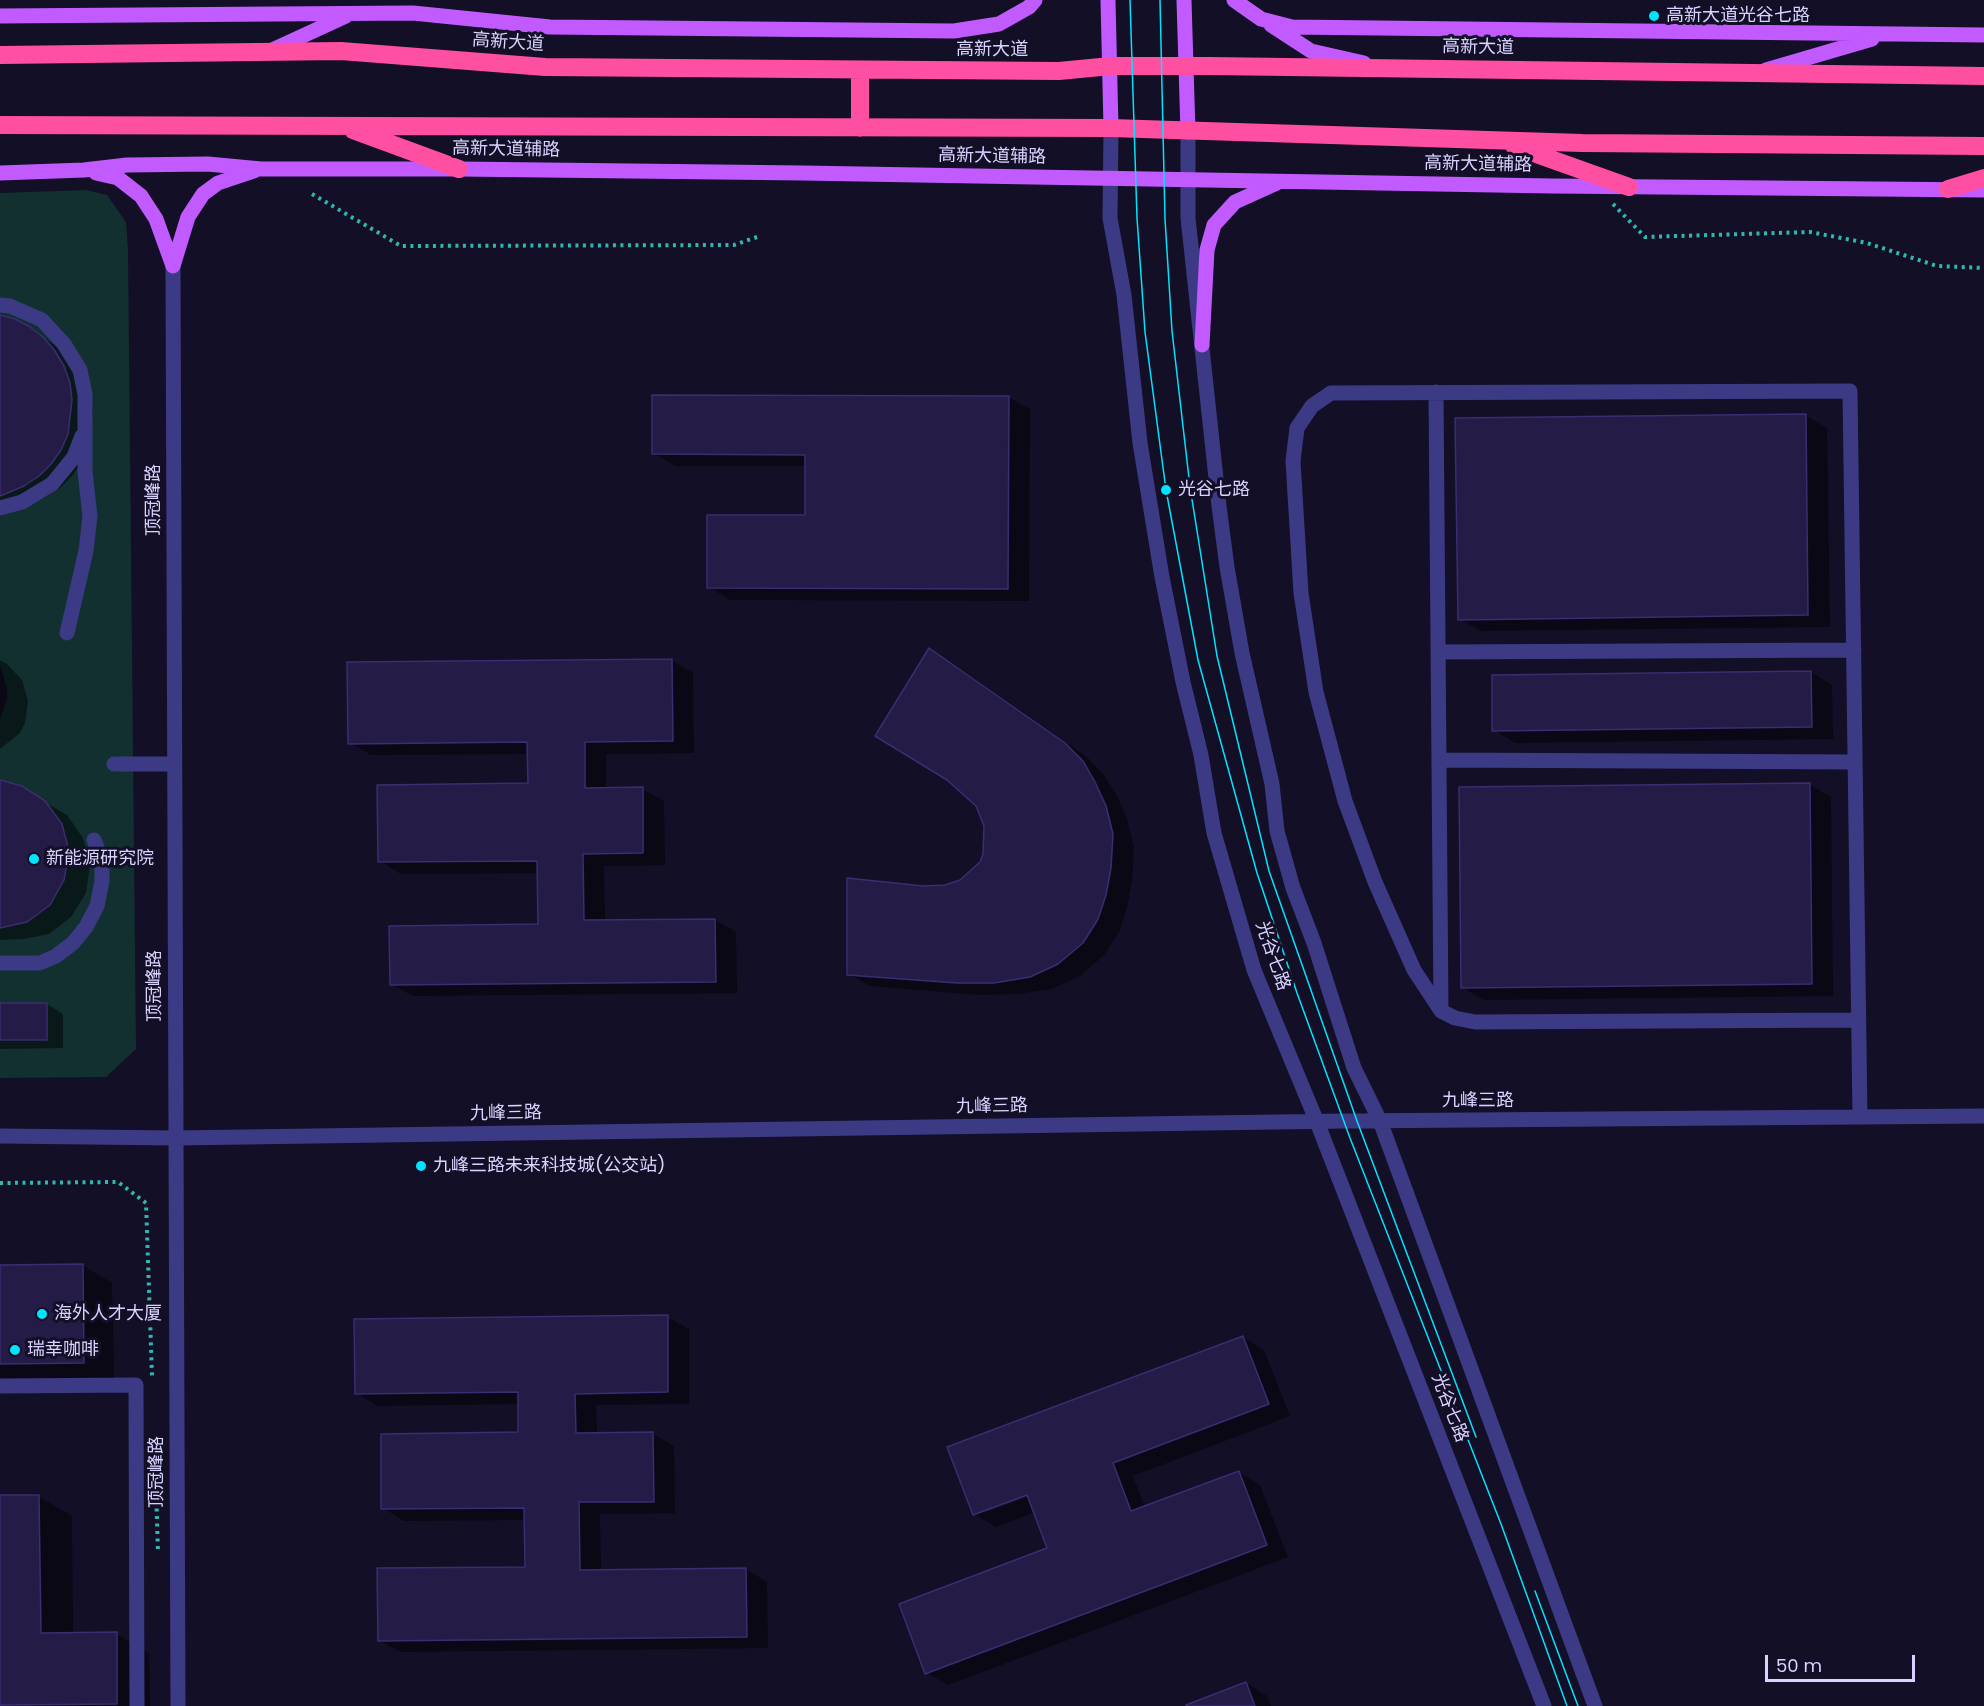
<!DOCTYPE html>
<html>
<head>
<meta charset="utf-8">
<style>
  body { margin:0 }
  #map { position:relative; width:1984px; height:1706px; overflow:hidden; background:#130f26; font-family:Poppins,sans-serif }
  canvas { display:block }
  .scale { position:absolute; left:1765px; top:1655px; width:150px; height:27px; box-sizing:border-box; border:3px solid #d9d4ff; border-top:0; padding-left:8px; font-size:18px; line-height:21px; white-space:nowrap; color:#d9d4ff; -webkit-text-stroke:4px #130f26; paint-order:stroke }
</style>
</head>
<body>
<div id="map">
<canvas width="1984" height="1706"></canvas>
<div class="scale">50 m</div>
</div>
<script>
const g = document.querySelector('canvas').getContext('2d');
g.lineJoin = 'round';
function paint(path, color) { g.fillStyle = color; g.fill(path, 'evenodd'); }
const poly = rows => new Path2D(rows.map(r => 'M' + r).join(''));
function trace(path, color, width, dash) { g.strokeStyle = color; g.lineWidth = width; g.lineCap = dash ? 'butt' : 'round'; g.setLineDash(dash || []); g.stroke(path); }
function write(font, color, halo, rows, align = 'center') {
  g.font = font + ' Poppins,"Noto Sans SC",sans-serif'; g.lineWidth = 6; g.setLineDash([]); g.textBaseline = 'middle'; g.strokeStyle = halo; g.fillStyle = color; for (const [text, x, y, turn = 0] of rows) {
    g.save(); g.translate(x, y); g.rotate((+turn || 0) * Math.PI / 180); g.textAlign = isNaN(turn) ? turn : align; if (halo) g.strokeText(text, 0, 0); g.fillText(text, 0, 0); g.restore();
  }
}
const green = poly([
  [86,190,107,195,126,222,128,251,136,1049,106,1077,0,1078,0,927,27,922,50,905,64,880,69,851,62,824,45,801,22,786,0,781,0,718,7,700,7,688,0,666,0,494,24,486,39,476,51,464,61,450,68,434,72,400,70,383,64,366,55,351,44,338,15,319,0,315,0,193]
]);
const shadow = poly([
  [0,316,30,329,66,352,91,396,93,413,89,447,82,462,72,476,60,488,46,497,31,504,0,507],
  [1008,397,1030,409,1029,601,730,600,709,587,806,517,806,466,675,466,654,453],
  [1806,416,1827,428,1830,627,1481,631,1459,619],
  [930,650,951,662,1087,757,1104,775,1117,796,1127,819,1134,847,1132,881,1127,908,1119,932,1104,955,1080,976,1052,989,1016,994,980,995,870,986,849,974,923,887,945,886,961,882,981,863,984,854,985,825],
  [0,660,7,664,22,680,28,701,25,723,20,733,0,749],
  [671,660,693,673,694,753,606,754,606,789,642,789,664,801,665,865,604,866,605,921,715,920,736,932,737,993,413,996,391,984,539,926,539,873,401,874,380,861,529,784,529,754,371,755,350,743],
  [1811,672,1832,685,1833,739,1515,743,1494,730],
  [0,783,43,801,67,815,83,838,90,865,86,893,71,917,49,934,24,939,0,940],
  [1810,785,1831,797,1833,996,1484,1000,1463,988],
  [47,1004,63,1014,63,1048,0,1049,0,1005],
  [82,1265,112,1283,114,1379,0,1381,0,1266],
  [667,1317,689,1329,689,1404,596,1405,597,1434,653,1434,674,1446,675,1513,600,1514,601,1571,746,1569,767,1582,768,1648,401,1652,379,1640,527,1568,526,1520,404,1521,383,1508,520,1434,520,1404,378,1406,356,1393],
  [1243,1337,1264,1350,1290,1416,1133,1476,1145,1508,1239,1472,1260,1485,1288,1557,948,1685,927,1673,1049,1549,1035,1512,996,1527,974,1514],
  [1034,1491,1035,1494,987,1512,987,1508],
  [38,1496,72,1516,73,1634,116,1634,149,1653,150,1706,0,1706,0,1497],
  [1246,1683,1267,1696,1271,1706,1187,1706]
]);
const building = poly([
  [0,315,15,319,30,327,44,338,55,351,64,366,70,383,72,400,68,434,61,450,51,464,39,476,24,486,0,496,0,315],
  [652,395,1009,396,1008,589,707,588,707,515,805,515,805,455,652,454,652,395],
  [1806,414,1808,615,1458,620,1455,418,1806,414],
  [929,648,1065,743,1083,761,1095,782,1106,806,1113,834,1111,868,1106,895,1098,919,1083,943,1058,964,1030,977,994,983,957,983,847,975,847,878,923,886,945,885,960,880,980,862,983,854,984,826,976,806,947,780,875,736,929,648],
  [672,659,673,741,585,742,585,788,643,787,643,853,583,854,584,920,715,919,716,982,390,985,389,926,538,924,537,861,378,862,377,785,528,783,527,742,348,744,347,662,672,659],
  [1811,671,1812,727,1492,731,1492,675,1811,671],
  [0,780,22,786,45,801,62,824,69,851,64,880,50,905,27,922,0,928,0,780],
  [1810,783,1812,984,1461,988,1459,787,1810,783],
  [0,1003,47,1003,47,1040,0,1040,0,1003],
  [83,1264,84,1363,0,1364,0,1265,83,1264],
  [668,1315,668,1392,575,1394,576,1433,653,1432,654,1502,579,1502,580,1570,746,1568,747,1637,378,1641,377,1568,525,1567,524,1508,381,1509,381,1434,518,1432,518,1392,355,1394,354,1319,668,1315],
  [1243,1336,1269,1404,1113,1463,1131,1511,1239,1471,1267,1545,925,1674,899,1604,1047,1548,1027,1495,973,1515,947,1447,1243,1336],
  [0,1495,39,1495,41,1633,117,1632,117,1704,0,1705,0,1495],
  [1246,1682,1255,1706,1186,1706,1186,1705,1246,1682]
]);
const path = poly([
  [312,194,401,246,734,245,760,236],
  [1613,204,1645,237,1810,232,1867,243,1937,266,1984,268],
  [0,1183,118,1182,146,1203,152,1376],
  [156,1486,158,1553]
]);
const minor = poly([
  [1111,128,1110,218,1124,295,1140,443,1162,577,1183,682,1201,755,1214,833,1254,970,1317,1122,1544,1706],
  [1188,132,1188,218,1219,506,1227,567,1242,653,1272,784,1277,831,1293,888,1314,943,1354,1068,1380,1121,1595,1706],
  [173,266,178,1706],
  [0,305,10,306,42,320,64,344,80,370,85,394,85,472,90,516,86,551,67,633],
  [1436,392,1441,1011],
  [0,508,22,502,52,484,74,457,82,436],
  [1438,652,1854,650],
  [1439,760,1855,762],
  [114,764,174,764],
  [0,963,40,963,56,956,73,943,86,927,97,906,102,881,102,860,94,840],
  [1858,1020,1475,1022,1455,1018,1441,1011,1414,970,1375,882,1345,801,1316,692,1301,593,1293,461,1297,428,1312,406,1331,393,1850,391,1860,1117],
  [0,1136,176,1138,1344,1121,1984,1116],
  [0,1386,136,1385,137,1706]
]);
const major = poly([
  [1108,0,1111,128],
  [1184,0,1188,132],
  [1234,0,1261,19,1292,27,1984,35],
  [0,16,413,13,550,27,954,31,999,24,1029,7,1035,0],
  [1271,25,1311,51,1364,63],
  [270,51,346,16],
  [1766,70,1872,39],
  [0,173,84,170,127,165,208,164,261,169,459,169,803,173,1552,186,1984,190],
  [96,173,118,178,141,196,156,219,173,266,188,217,203,194,218,183,254,171],
  [1202,345,1207,250,1214,225,1235,202,1277,183]
]);
const highway = poly([
  [0,55,341,51,545,67,1059,71,1111,66,1209,66,1984,76],
  [860,70,860,128],
  [0,125,1111,128,1582,143,1984,146],
  [353,130,459,169],
  [1514,146,1629,187],
  [1948,189,1984,178]
]);
const tram = poly([
  [1130,0,1137,218,1145,332,1166,490,1198,660,1257,873,1297,993,1350,1138,1501,1524,1567,1706],
  [1160,0,1165,219,1172,331,1190,487,1217,656,1269,871,1357,1121,1476,1437],
  [1535,1591,1578,1706]
]);
const markers = [
  [1654,16,6,"#00e5ff"],
  [1166,490,6,"#00e5ff"],
  [34,859,6,"#00e5ff"],
  [421,1166,6,"#00e5ff"],
  [42,1314,6,"#00e5ff"],
  [15,1350,6,"#00e5ff"]
];
const poiNames = [
  ["高新大道光谷七路",1666,16],
  ["光谷七路",1178,490],
  ["新能源研究院",46,859],
  ["九峰三路未来科技城(公交站)",433,1166],
  ["海外人才大厦",54,1314],
  ["瑞幸咖啡",27,1350]
];
const streetNames = [
  ["高新大道",508,43,4],
  ["高新大道",1478,48,1],
  ["高新大道",992,50],
  ["高新大道辅路",506,150,1],
  ["高新大道辅路",992,157,1],
  ["高新大道辅路",1478,165,1],
  ["顶冠峰路",154,500,-90],
  ["光谷七路",1272,956,71],
  ["顶冠峰路",155,986,-90],
  ["九峰三路",1478,1101],
  ["九峰三路",992,1107,-1],
  ["九峰三路",506,1114,-1],
  ["光谷七路",1449,1408,69],
  ["顶冠峰路",157,1472,-90]
];
paint(green, '#12302f');
paint(shadow, '#0007');
paint(building, '#241b47');
trace(building, '#3b2d73', 1.5);
trace(path, '#2fb8b0', 4, [3, 4.5]);
trace(minor, '#3d3a85', 15);
trace(major, '#c25bff', 15);
trace(highway, '#ff4fa3', 18);
trace(tram, '#00e5ff', 1.5);
for (const [x, y, r, color] of markers) { const dot = new Path2D(); dot.arc(x, y, r, 0, 2 * Math.PI); g.fillStyle = color; g.fill(dot); trace(dot, '#130f26', 2); }
write('18px', '#d9d4ff', '#130f26', poiNames, 'left');
write('18px', '#d9d4ff', '#130f26', streetNames);
</script>
</body>
</html>
